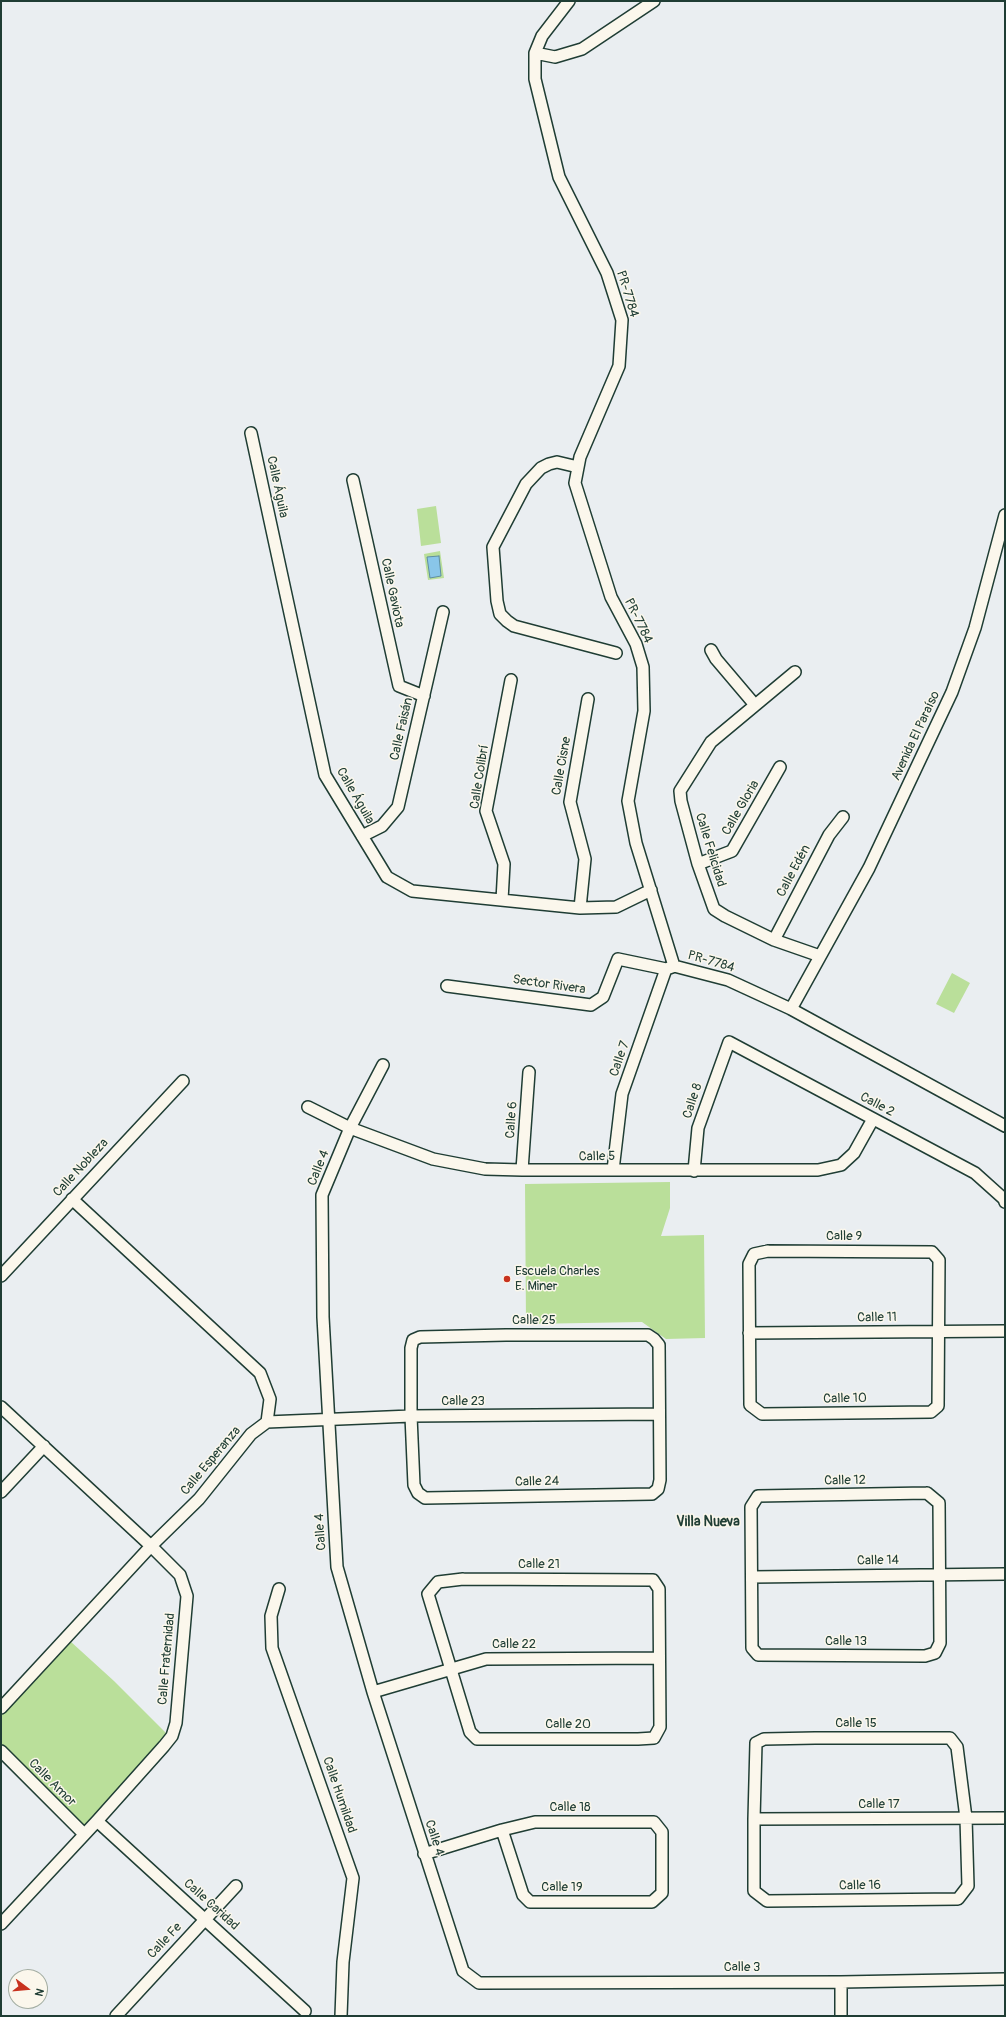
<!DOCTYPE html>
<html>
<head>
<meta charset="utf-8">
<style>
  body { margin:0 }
  #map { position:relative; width:1006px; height:2017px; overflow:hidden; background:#eaeef1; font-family:Pangolin,sans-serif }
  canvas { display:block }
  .frame { position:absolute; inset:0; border:2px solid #1f3d34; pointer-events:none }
  .north { position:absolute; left:8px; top:1969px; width:40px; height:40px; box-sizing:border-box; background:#fbf7ec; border:1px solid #a3ada2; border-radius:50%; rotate:106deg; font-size:11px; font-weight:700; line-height:16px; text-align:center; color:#1f3d34 }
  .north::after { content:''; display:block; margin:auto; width:14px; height:18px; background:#c8321e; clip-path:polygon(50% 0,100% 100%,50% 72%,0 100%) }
</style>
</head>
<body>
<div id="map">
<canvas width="1006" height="2017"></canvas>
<div class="frame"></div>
<div class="north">N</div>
</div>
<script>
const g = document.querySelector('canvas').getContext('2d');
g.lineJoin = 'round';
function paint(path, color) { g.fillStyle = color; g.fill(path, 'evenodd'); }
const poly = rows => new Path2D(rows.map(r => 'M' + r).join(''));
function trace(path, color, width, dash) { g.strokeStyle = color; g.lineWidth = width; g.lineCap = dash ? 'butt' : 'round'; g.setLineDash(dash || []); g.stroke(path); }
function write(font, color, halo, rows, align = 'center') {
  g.font = font + ' Pangolin,sans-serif'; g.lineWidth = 3; g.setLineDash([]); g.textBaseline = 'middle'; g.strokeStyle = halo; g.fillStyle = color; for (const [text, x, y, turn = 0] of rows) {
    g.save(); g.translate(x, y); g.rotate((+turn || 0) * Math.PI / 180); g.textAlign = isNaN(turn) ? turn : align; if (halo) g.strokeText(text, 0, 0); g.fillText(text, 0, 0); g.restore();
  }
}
const green = poly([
  [436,506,441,543,421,546,417,509],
  [440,551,444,578,428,580,424,554],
  [952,973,970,983,954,1013,936,1004],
  [670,1182,670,1208,661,1236,704,1235,705,1338,666,1339,642,1322,526,1324,525,1184],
  [70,1641,114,1681,167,1734,167,1738,83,1828,1,1746,1,1716]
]);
const water = poly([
  [439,556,441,576,430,578,427,557,439,556]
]);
const minor = poly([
  [569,1,542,36,535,53,535,79,559,177,607,273,622,320,619,366,580,457,575,483,611,597,636,644,643,667,644,711,628,801,636,843,674,966,728,980,791,1009,1005,1126],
  [535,53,555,57,582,49,654,1],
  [251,433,325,775,387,877,412,891,580,908,616,907,651,890],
  [578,467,557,462,549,464,541,468,526,484,493,547,497,601,500,614,507,621,514,626,616,653],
  [353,480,399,686,424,696],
  [711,650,716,659,755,705],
  [795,672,711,742,680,791,681,801,698,864,714,909,725,916,774,940,820,956],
  [362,836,382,826,398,807,443,612],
  [698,864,732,851,780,767],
  [502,900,504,864,486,811,511,680],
  [580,908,585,859,570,802,588,699],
  [774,940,829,835,843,817],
  [447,986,591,1005,603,997,618,959,666,969],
  [791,1009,869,868,952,692,975,628,1005,515],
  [383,1065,350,1128,322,1195,323,1317,337,1567,373,1692,463,1971,479,1983,841,1982,1005,1979],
  [308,1107,350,1128,433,1159,485,1169,522,1170,818,1170,841,1165,854,1153,873,1119],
  [522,1170,529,1072],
  [613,1170,622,1094,666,969,672,967],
  [694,1171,698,1128,729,1042,975,1173,1004,1199,1005,1202],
  [768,1251,932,1252,939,1260,938,1406,931,1412,762,1414,750,1405,749,1264,754,1254,768,1251],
  [1,1276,183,1081],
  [749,1333,1005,1331],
  [506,1335,648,1335,654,1339,659,1345,660,1480,658,1489,652,1494,425,1498,418,1493,414,1485,411,1416,411,1348,413,1340,420,1337,506,1335],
  [1,1407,151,1546,180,1575,187,1596,176,1723,172,1736,164,1746,97,1821,1,1924],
  [267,1422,411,1416,659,1414],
  [1,1492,44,1446],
  [927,1493,939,1503,940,1643,935,1653,925,1656,758,1655,752,1648,751,1507,758,1496,927,1493],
  [752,1577,1005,1574],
  [463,1579,653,1580,659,1589,660,1727,654,1738,638,1739,477,1739,470,1732,428,1594,438,1582,463,1579],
  [279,1589,271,1616,272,1648,353,1878,343,1962,341,2016],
  [373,1692,486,1659,659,1658],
  [1,1708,151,1546,199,1499,251,1434,267,1422,270,1399,260,1373,72,1199],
  [815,1738,950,1738,957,1747,966,1818,968,1886,958,1899,767,1901,754,1891,754,1819,756,1743,764,1739,815,1738],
  [1,1751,84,1834],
  [754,1819,1005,1818],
  [97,1821,305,2011],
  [424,1854,502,1830,535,1822,654,1822,662,1832,662,1893,652,1902,530,1902,523,1895,502,1830],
  [841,1982,841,2016],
  [116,2016,236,1886]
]);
const markers = [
  [507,1279,4,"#c8321e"]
];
const streetNames = [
  ["PR-7784",627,294,73],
  ["Calle Águila",277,487,78],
  ["Calle Gaviota",392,593,78],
  ["PR-7784",638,621,64],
  ["Calle Faisán",402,729,-77],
  ["Avenida El Paraíso",916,736,-65],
  ["Calle Cisne",562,766,-80],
  ["Calle Colibrí",480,777,-81],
  ["Calle Águila",355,796,60],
  ["Calle Gloria",741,808,-60],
  ["Calle Felicidad",710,850,73],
  ["Calle Edén",794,871,-62],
  ["PR-7784",711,962,16],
  ["Sector Rivera",549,985,8],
  ["Calle 7",620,1059,-71],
  ["Calle 8",693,1101,-72],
  ["Calle 2",877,1105,28],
  ["Calle 6",512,1120,-86],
  ["Calle 5",597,1157,-1],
  ["Calle Nobleza",81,1168,-47],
  ["Calle 4",319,1168,-68],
  ["Calle 9",844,1237],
  ["Calle 11",877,1318,-1],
  ["Calle 25",534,1321],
  ["Calle 10",845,1399,-1],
  ["Calle 23",463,1402],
  ["Calle Esperanza",211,1461,-50],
  ["Calle 12",845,1481,-1],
  ["Calle 24",537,1482,-1],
  ["Calle 4",321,1532,-94],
  ["Calle 14",878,1561,-1],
  ["Calle 21",539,1565],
  ["Calle 13",846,1642],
  ["Calle 22",514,1645],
  ["Calle Fraternidad",167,1659,-85],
  ["Calle 15",856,1724],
  ["Calle 20",568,1725],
  ["Calle Amor",52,1783,45],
  ["Calle Humildad",339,1795,71],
  ["Calle 17",879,1805],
  ["Calle 18",570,1808],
  ["Calle 4",434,1838,72],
  ["Calle 16",860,1886,-1],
  ["Calle 19",562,1888],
  ["Calle Caridad",211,1905,42],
  ["Calle Fe",165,1941,-47],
  ["Calle 3",742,1968]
];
const poiNames = [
  ["Escuela Charles",515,1272],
  ["E. Miner",515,1287]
];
const neighbourhoodNames = [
  ["Villa Nueva",708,1522]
];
paint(green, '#badf9a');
paint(water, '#89c6e9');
trace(water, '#5f8fa1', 1);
trace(minor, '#1f3d34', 14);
trace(minor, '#fbf7ec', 11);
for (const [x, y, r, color] of markers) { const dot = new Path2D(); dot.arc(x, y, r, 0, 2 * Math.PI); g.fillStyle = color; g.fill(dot); trace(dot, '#fbf7ec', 1.5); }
write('13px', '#1f3d34', '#fbf7ec', streetNames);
write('13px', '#1f3d34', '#fbf7ec', poiNames, 'left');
write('bold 14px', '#1f3d34', '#fbf7ec', neighbourhoodNames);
</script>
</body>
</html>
